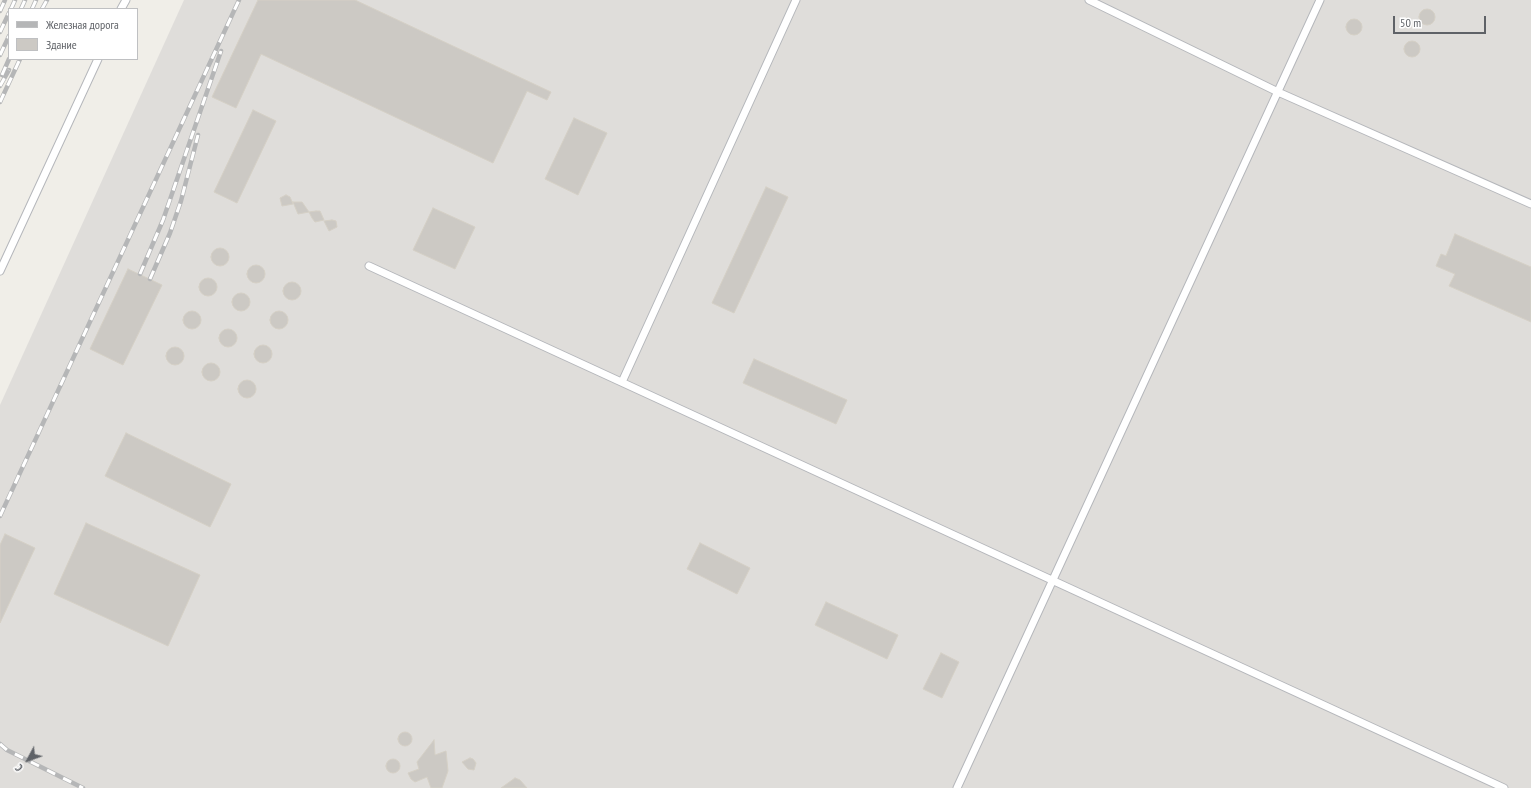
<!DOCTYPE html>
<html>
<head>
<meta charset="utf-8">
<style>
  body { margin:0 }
  #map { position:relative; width:1531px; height:788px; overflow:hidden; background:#f0eee8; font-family:"PT Sans Narrow",sans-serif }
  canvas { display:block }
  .legend { position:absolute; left:8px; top:8px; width:130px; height:52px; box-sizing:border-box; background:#fff; border:1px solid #bfc0c2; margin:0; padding:5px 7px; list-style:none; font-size:12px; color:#5f6267 }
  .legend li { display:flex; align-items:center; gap:8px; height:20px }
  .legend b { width:20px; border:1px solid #bfc0c2 }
  .north { position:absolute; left:8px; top:740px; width:40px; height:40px; -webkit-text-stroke:3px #fff; paint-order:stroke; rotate:229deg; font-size:11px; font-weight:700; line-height:16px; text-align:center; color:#5f6267 }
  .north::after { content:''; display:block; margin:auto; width:14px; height:18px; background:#5f6267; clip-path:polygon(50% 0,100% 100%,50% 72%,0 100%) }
  .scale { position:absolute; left:1393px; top:16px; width:93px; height:18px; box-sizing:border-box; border:2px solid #5f6267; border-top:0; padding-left:5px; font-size:12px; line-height:14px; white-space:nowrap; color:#5f6267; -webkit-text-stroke:3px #fff; paint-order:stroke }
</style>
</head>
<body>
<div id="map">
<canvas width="1531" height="788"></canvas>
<ul class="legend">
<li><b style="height:5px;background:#b5b6b7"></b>Железная дорога</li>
<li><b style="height:11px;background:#ccc9c4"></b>Здание</li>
</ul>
<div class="north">С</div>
<div class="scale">50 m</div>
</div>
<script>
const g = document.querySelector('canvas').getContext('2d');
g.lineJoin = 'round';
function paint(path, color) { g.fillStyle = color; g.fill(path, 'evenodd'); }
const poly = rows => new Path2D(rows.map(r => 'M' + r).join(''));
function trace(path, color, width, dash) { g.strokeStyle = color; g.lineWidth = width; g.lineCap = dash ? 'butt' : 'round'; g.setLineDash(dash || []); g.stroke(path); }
const industrial = poly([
  [184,0,1531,0,1531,788,0,788,0,405]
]);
const building = poly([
  [258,0,355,0,551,92,547,100,527,91,493,163,261,54,236,108,212,97,258,0],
  '1419 17a8 8 0 1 1 16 0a8 8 0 1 1-16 0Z',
  '1346 27a8 8 0 1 1 16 0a8 8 0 1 1-16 0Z',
  '1404 49a8 8 0 1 1 16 0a8 8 0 1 1-16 0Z',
  [253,110,276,121,237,203,214,192,253,110],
  [574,118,607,133,578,195,545,179,574,118],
  [766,187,788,197,734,313,712,303,766,187],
  [286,195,290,197,293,204,282,206,280,198,286,195],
  [293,202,302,202,309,212,298,214,293,202],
  [433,208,475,227,455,269,413,250,433,208],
  [316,211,320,211,324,220,315,222,312,218,309,212,316,211],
  [332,220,336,221,337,227,329,231,324,221,332,220],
  [1455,234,1531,267,1531,322,1449,286,1455,274,1436,266,1441,254,1446,256,1455,234],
  '211 257a9 9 0 1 1 18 0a9 9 0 1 1-18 0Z',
  '247 274a9 9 0 1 1 18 0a9 9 0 1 1-18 0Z',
  [128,269,162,285,123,365,90,349,128,269],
  '199 287a9 9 0 1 1 18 0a9 9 0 1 1-18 0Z',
  '283 291a9 9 0 1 1 18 0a9 9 0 1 1-18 0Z',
  '232 302a9 9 0 1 1 18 0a9 9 0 1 1-18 0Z',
  '183 320a9 9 0 1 1 18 0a9 9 0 1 1-18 0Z',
  '270 320a9 9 0 1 1 18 0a9 9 0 1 1-18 0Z',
  '219 338a9 9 0 1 1 18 0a9 9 0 1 1-18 0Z',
  '254 354a9 9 0 1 1 18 0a9 9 0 1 1-18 0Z',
  '166 356a9 9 0 1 1 18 0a9 9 0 1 1-18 0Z',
  [754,359,847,400,836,424,743,383,754,359],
  '202 372a9 9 0 1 1 18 0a9 9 0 1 1-18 0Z',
  '238 389a9 9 0 1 1 18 0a9 9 0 1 1-18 0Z',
  [126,433,231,484,210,527,105,476,126,433],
  [86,523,200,575,168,646,54,594,86,523],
  [5,534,35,548,0,623,0,545,5,534],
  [700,543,750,568,737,594,687,569,700,543],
  [826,602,898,635,887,659,815,625,826,602],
  [941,653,959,662,942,698,923,689,941,653],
  '398 739a7 7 0 1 1 14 0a7 7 0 1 1-14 0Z',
  [434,740,435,755,446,751,448,771,442,788,431,788,427,777,415,782,411,779,408,773,419,769,417,762,434,740],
  [470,758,473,759,476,763,474,770,468,769,462,762,470,758],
  '386 766a7 7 0 1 1 14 0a7 7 0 1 1-14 0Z',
  [515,778,520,780,527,788,501,788,515,778]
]);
const service = poly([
  [1089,0,1278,92,1531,204],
  [121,9,126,0],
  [369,266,1504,788],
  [0,271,98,59],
  [622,382,796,0],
  [957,788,1320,0]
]);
const rail = poly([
  [11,9,15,0],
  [21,9,25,0],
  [32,9,36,0],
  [42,9,47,0],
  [0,11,5,0],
  [0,32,9,13],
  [0,55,9,36],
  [2,75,9,59],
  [0,86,9,70],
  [0,102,20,59],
  [140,274,163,220,221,51],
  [150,279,170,233,181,201,198,135],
  [0,516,239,0],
  [0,744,7,750,83,788]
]);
paint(industrial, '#dfddda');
paint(building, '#ccc9c4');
trace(building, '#d5d0c6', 1);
trace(service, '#b5b7bb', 9);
trace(service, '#fff', 7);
trace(rail, '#b5b6b7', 4.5);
trace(rail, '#fff', 3, [9]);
</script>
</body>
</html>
